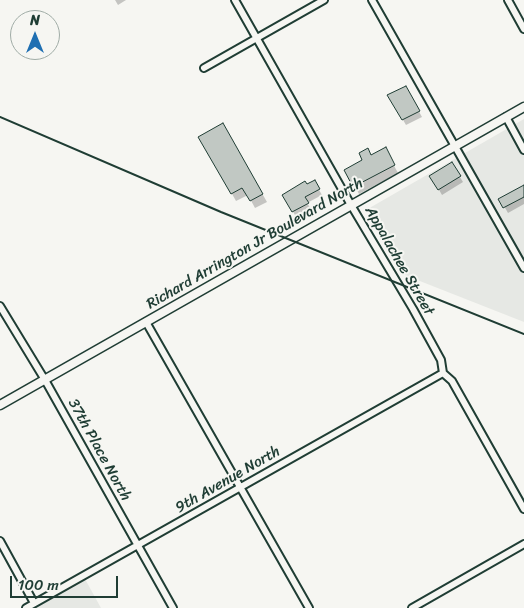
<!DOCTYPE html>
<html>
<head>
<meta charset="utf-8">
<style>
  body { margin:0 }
  #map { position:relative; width:524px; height:608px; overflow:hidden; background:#f6f6f2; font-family:Sriracha,sans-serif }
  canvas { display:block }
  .north { position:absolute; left:10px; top:10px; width:50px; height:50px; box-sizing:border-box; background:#f6f6f2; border:1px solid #a0aca6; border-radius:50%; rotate:0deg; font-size:14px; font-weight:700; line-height:20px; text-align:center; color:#1f3d34 }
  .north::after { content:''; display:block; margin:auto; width:18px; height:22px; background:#1f6fb2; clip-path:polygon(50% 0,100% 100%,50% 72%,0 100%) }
  .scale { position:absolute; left:10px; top:576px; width:108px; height:22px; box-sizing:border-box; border:2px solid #1f3d34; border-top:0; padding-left:6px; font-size:15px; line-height:18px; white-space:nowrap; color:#1f3d34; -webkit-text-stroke:4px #f6f6f2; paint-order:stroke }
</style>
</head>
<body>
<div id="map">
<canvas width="524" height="608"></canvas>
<div class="north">N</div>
<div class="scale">100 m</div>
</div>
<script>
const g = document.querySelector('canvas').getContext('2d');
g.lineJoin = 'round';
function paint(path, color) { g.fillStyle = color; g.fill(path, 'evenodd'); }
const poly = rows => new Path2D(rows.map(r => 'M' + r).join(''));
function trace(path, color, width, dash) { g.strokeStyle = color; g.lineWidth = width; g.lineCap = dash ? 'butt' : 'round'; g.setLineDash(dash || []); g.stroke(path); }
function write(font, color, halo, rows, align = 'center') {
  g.font = font + ' Sriracha,sans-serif'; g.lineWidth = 4; g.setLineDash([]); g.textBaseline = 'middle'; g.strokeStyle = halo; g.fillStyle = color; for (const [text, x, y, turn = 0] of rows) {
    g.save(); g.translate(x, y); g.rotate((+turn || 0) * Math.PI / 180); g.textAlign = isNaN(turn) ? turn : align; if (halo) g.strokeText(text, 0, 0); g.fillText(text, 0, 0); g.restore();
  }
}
const built = poly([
  [524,119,524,322,402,274,366,210],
  [85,579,101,608,36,608]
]);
const shadow = poly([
  [115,0,126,0,118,5],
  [406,88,422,117,406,125,389,96],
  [222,124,267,202,255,208,248,195,236,201,200,137],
  [385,149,398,173,359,194,346,170],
  [452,164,463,182,442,195,431,176],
  [314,181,322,195,307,203,311,209,296,217,284,195],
  [524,187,524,204,508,213,500,199]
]);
const building = poly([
  [406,86,420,111,402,120,387,95,406,86],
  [223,123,263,194,250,201,242,188,231,194,198,137,223,123],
  [386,147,395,165,353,187,344,170,362,160,359,153,368,148,371,155,386,147],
  [452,162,461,176,438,190,429,176,452,162],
  [315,180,320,189,305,197,309,203,292,212,282,195,305,181,307,184,315,180],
  [524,185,524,197,503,208,498,199,524,185]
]);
const minor = poly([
  [235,0,351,205,413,309,441,360,443,373,452,381,524,509],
  [372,0,524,268],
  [508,0,524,29],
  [204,68,324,0],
  [506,117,524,150],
  [0,306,45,380,173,608],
  [146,322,309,608],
  [0,541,34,603],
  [26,608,443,373],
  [412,608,524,544]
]);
const tertiary = poly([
  [0,405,524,107]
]);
const rail = poly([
  [0,117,221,212,524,334]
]);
const streetNames = [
  ["Richard Arrington Jr Boulevard North",255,244,-30],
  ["Appalachee Street",399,261,60],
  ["37th Place North",99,450,61],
  ["9th Avenue North",228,480,-30]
];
paint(built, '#e6e8e4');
paint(shadow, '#0003');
paint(building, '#c1c8c3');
trace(building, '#1f3d34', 1);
trace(minor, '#1f3d34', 10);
trace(tertiary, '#1f3d34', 11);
trace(minor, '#f6f6f2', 6);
trace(tertiary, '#f6f6f2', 8);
trace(rail, '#1f3d34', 2);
write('15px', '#1f3d34', '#f6f6f2', streetNames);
</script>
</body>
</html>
